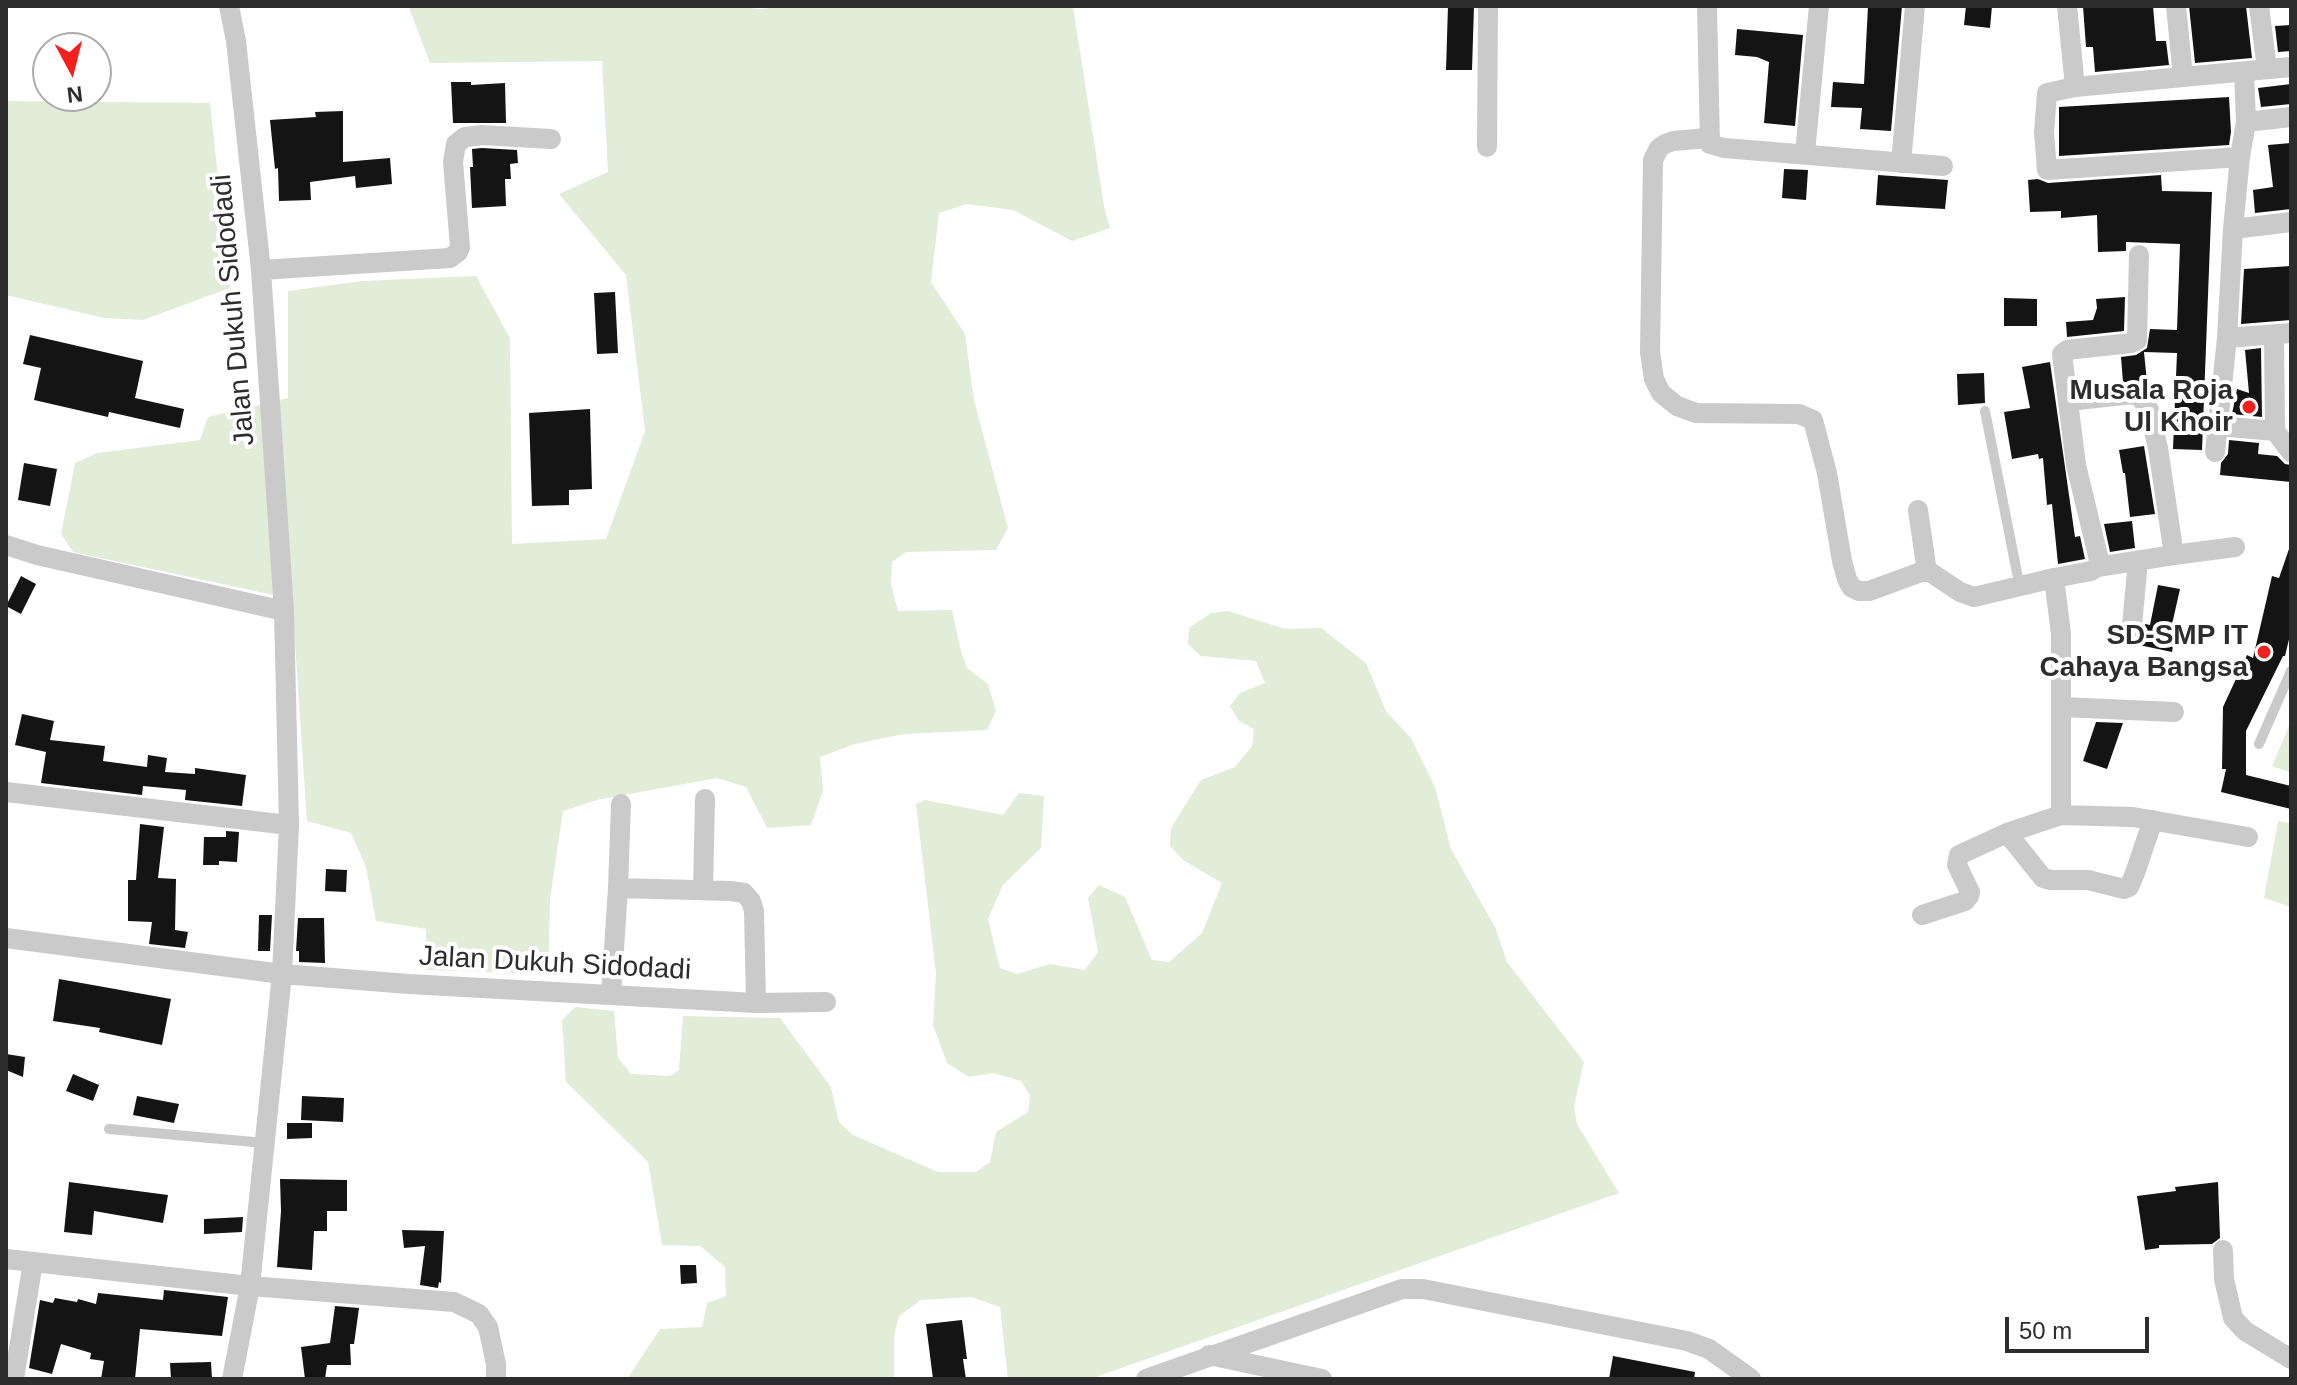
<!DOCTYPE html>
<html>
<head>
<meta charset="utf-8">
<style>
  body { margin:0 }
  #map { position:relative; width:2297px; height:1385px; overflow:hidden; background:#fff; font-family:Arial,sans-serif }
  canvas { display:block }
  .frame { position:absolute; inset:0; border:8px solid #2d2d2d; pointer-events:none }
  .north { position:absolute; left:32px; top:32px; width:80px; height:80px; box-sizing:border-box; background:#fff; border:2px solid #ababab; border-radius:50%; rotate:173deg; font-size:22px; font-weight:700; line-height:32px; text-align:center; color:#2d2d2d }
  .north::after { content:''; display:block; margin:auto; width:28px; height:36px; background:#f4201e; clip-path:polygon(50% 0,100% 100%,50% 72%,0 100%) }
  .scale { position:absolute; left:2005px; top:1317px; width:144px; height:36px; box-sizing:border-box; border:4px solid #2d2d2d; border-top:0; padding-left:10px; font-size:24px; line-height:28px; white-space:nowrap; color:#2d2d2d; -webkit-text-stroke:6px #fff; paint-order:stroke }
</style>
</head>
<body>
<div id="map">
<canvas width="2297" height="1385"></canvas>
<div class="frame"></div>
<div class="north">N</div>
<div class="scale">50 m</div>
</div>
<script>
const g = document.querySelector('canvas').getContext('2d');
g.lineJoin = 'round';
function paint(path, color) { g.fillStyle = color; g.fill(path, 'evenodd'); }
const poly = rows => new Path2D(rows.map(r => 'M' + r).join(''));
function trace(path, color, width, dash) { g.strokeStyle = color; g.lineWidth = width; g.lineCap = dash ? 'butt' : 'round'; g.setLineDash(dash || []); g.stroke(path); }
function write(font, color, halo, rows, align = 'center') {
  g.font = font + ' Arial,sans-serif'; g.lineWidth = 8; g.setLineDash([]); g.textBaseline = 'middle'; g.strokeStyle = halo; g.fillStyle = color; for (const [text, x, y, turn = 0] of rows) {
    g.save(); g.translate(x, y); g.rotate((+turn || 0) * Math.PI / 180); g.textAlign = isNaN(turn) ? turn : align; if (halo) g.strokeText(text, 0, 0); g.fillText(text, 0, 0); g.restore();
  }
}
const green = poly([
  [412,6,728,6,761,9,791,6,1073,6,1104,206,1110,228,1072,241,1013,210,967,204,939,213,931,282,965,334,974,400,1008,528,996,550,906,552,892,562,891,584,898,611,952,610,961,651,967,668,988,684,996,711,987,730,904,734,855,744,820,757,823,791,811,825,767,828,746,787,717,778,597,800,563,811,550,899,548,974,426,970,426,929,376,921,366,867,351,833,307,821,292,599,73,552,61,534,75,463,97,453,200,440,208,417,288,398,288,291,362,281,476,276,510,338,512,544,606,539,645,431,626,275,559,194,608,172,602,61,430,63,409,8],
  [6,101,210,103,230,288,143,320,104,318,6,295],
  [1228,611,1286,629,1321,628,1366,663,1386,711,1411,738,1435,787,1451,849,1496,929,1507,962,1584,1062,1574,1106,1577,1124,1619,1193,1090,1379,1008,1379,1000,1307,971,1297,921,1300,899,1316,894,1337,894,1379,627,1379,660,1329,702,1327,707,1303,726,1296,725,1267,700,1246,662,1245,648,1162,566,1082,562,1020,575,1007,614,1011,618,1058,631,1074,670,1076,679,1070,683,1016,780,1018,831,1087,839,1122,853,1135,938,1172,976,1172,990,1162,996,1132,1028,1112,1030,1096,1021,1081,993,1073,969,1077,947,1063,933,1025,936,973,916,804,925,800,1003,815,1019,793,1044,796,1041,848,1003,885,988,919,1000,968,1017,974,1050,964,1085,970,1098,952,1088,898,1099,885,1125,897,1152,960,1169,962,1202,933,1222,883,1183,860,1170,846,1171,828,1201,780,1235,767,1252,746,1254,729,1239,721,1230,706,1240,693,1265,683,1256,661,1201,656,1188,644,1189,628,1211,613],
  [2291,721,2291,773,2272,766],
  [2278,821,2291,823,2291,907,2264,898]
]);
const building = poly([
  [1448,6,1474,6,1472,70,1446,70],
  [1868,6,1902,6,1891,131,1860,129,1862,108,1831,107,1833,82,1864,84],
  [1966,6,1992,6,1990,28,1964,25],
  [2083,6,2153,6,2156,41,2166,41,2169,65,2095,72,2093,47,2086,47],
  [2189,6,2246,6,2252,58,2195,63],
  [2291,25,2291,51,2278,52,2275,26],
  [1737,29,1803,35,1795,126,1764,123,1769,62,1757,57,1735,55],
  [451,82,471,82,471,85,505,83,506,123,453,123],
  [2291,84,2291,104,2261,107,2258,88],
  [2229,97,2231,132,2229,145,2059,156,2059,107],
  [343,111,343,162,390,158,392,184,356,188,355,176,310,182,311,200,279,201,278,168,275,169,270,120,316,117,315,112],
  [2291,143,2291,209,2255,213,2253,190,2273,187,2268,145],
  [482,148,517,150,518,163,510,164,511,179,505,179,506,206,472,208,470,167,473,167,472,149],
  [1784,169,1808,170,1806,200,1782,198],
  [1878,175,1948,180,1945,209,1876,205],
  [2161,175,2162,191,2212,192,2202,450,2173,449,2177,353,2144,352,2147,382,2123,382,2121,357,2136,355,2147,348,2150,329,2177,330,2180,244,2126,242,2126,251,2098,252,2097,215,2061,218,2061,211,2030,212,2028,180,2038,179,2048,183],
  [2291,266,2291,320,2241,324,2244,269],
  [615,292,618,353,597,354,594,293],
  [2125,297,2124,331,2067,337,2066,322,2093,320,2097,308,2096,299],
  [2004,298,2037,299,2037,326,2004,326],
  [30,335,143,361,135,398,184,409,180,428,109,412,108,417,34,400,41,368,23,364],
  [2261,348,2262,417,2232,414,2237,389,2249,393,2245,350],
  [2050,362,2075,537,2080,536,2085,559,2058,564,2052,504,2047,505,2043,458,2039,459,2038,454,2012,459,2004,412,2030,408,2022,367],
  [1984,373,1985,403,1958,405,1957,374],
  [590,409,592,489,569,490,569,505,532,506,529,413],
  [2229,440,2259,443,2258,454,2277,456,2285,464,2291,465,2291,482,2220,475,2221,463,2228,454],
  [2144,446,2155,514,2130,517,2125,473,2123,473,2119,450],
  [24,463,57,469,50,506,18,500],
  [2132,521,2135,548,2110,552,2104,524],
  [2289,549,2291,550,2291,631,2285,656,2283,656,2246,731,2246,775,2291,786,2291,809,2221,792,2226,769,2222,769,2223,707,2247,655,2253,658,2272,576,2279,578],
  [21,576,36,584,21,614,6,606],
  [2158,585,2180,589,2171,629,2176,630,2172,652,2139,645,2144,638,2145,624,2150,625],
  [22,714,54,721,50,740,105,746,103,761,147,767,148,755,167,758,165,772,195,774,195,768,246,775,242,806,185,800,186,790,143,786,142,795,41,783,46,752,15,745],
  [2096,722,2123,723,2107,769,2083,761],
  [140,824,164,827,158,878,176,879,175,930,188,932,185,948,149,944,152,922,128,921,128,880,136,880],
  [226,831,239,832,237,862,219,861,219,865,203,865,204,837,226,837],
  [326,869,347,870,346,892,325,891],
  [259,915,272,915,270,951,258,951],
  [298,918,324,918,325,963,299,962,299,951,296,951],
  [59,979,171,999,162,1045,99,1032,100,1028,53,1021],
  [6,1054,25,1057,23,1077,6,1070],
  [73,1074,99,1085,93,1101,66,1091],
  [137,1096,179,1104,174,1123,133,1115],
  [302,1096,344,1098,343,1122,301,1120],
  [287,1123,312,1123,312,1138,287,1139],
  [280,1179,347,1180,347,1211,327,1211,327,1231,314,1231,312,1270,277,1267,281,1211],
  [69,1182,168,1195,163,1223,94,1211,92,1235,64,1232],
  [2218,1182,2220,1238,2212,1244,2159,1245,2159,1248,2145,1250,2137,1196,2176,1191,2175,1187],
  [243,1217,242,1232,204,1234,204,1219],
  [402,1230,444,1231,441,1283,439,1282,438,1288,420,1285,425,1246,404,1248],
  [680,1265,696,1265,697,1283,681,1284],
  [164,1290,228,1297,222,1336,140,1329,135,1379,101,1379,104,1361,90,1359,91,1353,61,1344,52,1374,29,1368,40,1300,53,1303,55,1298,77,1302,78,1299,96,1304,98,1293,163,1300],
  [335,1306,359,1308,354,1344,350,1344,351,1365,327,1365,325,1379,305,1379,301,1347,330,1343],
  [962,1320,967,1359,963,1359,966,1379,933,1379,926,1324],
  [1613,1356,1695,1372,1694,1379,1609,1379],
  [211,1362,212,1379,171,1379,170,1363]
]);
const lane = poly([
  [1985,411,2020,588],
  [2259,744,2291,671],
  [109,1129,265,1143]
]);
const street = poly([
  [229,6,236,41,261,270,284,611,289,825,282,974,250,1286,232,1379],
  [1707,6,1710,144,1724,148,1943,166],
  [2067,6,2075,87],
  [2176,6,2183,77],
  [2259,6,2267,69],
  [2244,72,2246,122,2291,117],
  [1708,138,1673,141,1665,144,1659,148,1653,160,1650,352,1654,379,1661,393,1677,406,1696,413,1799,414,1813,420,1827,473,1842,561,1847,579,1851,587,1859,591,1869,591,1921,572,1930,572,1960,592,1974,597,2054,578],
  [1487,147,1488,6],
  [1805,153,1819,6],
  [2240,157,2047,170,2044,133,2047,93,2075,87,2291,67],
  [1901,163,1915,6],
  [2233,229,2291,222],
  [2139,255,2137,340,2131,343,2067,350,2062,354,2076,465,2099,560,2097,567,2091,571,2054,578,2061,634,2061,815,2133,817,2248,837],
  [261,270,450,258,458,252,460,247,453,162,456,144,465,137,482,135,551,139],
  [2274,335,2275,431],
  [2227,338,2291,333],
  [2068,401,2133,394,2141,398,2149,410,2158,448,2174,555,2097,567],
  [2218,426,2275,431,2291,452],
  [2215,452,2227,338,2233,229,2240,157,2246,122],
  [1918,510,1927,572],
  [6,545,37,555,284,611],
  [2174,555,2235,547],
  [2131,636,2138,561],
  [2062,707,2174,712],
  [6,792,289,825],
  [621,804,618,888,731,891,744,893,751,901,754,911,756,1003],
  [2007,833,2043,878,2051,880,2088,880,2124,889,2129,887,2135,873,2153,820],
  [703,890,705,799],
  [1922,915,1965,901,1969,896,1970,892,1957,865,1959,855,2007,833,2061,815],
  [6,938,282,974,409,984,756,1003,826,1002],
  [611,995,618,888],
  [2223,1250,2224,1279,2233,1318,2245,1331,2291,1359],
  [6,1259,250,1286,454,1302,479,1314,488,1327,496,1364,496,1379],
  [1209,1355,1322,1379],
  [14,1379,33,1262],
  [1146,1379,1402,1289,1423,1289,1687,1341,1709,1349,1751,1379]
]);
const markers = [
  [2249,407,8,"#f4201e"],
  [2264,652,8,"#f4201e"]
];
const streetNames = [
  ["Jalan Dukuh Sidodadi",234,310,-95],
  ["Jalan Dukuh Sidodadi",555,964,3]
];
const poiNames = [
  ["Musala Roja",2233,391],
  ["Ul Khoir",2233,423],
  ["SD-SMP IT",2248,636],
  ["Cahaya Bangsa",2248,668]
];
paint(green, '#e1ecd9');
paint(building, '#141414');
trace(lane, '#cacaca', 10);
trace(street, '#cacaca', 20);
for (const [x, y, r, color] of markers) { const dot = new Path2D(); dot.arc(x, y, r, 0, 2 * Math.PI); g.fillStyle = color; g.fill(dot); trace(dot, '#fff', 3); }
write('28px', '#2d2d2d', '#fff', streetNames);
write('bold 28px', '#2d2d2d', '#fff', poiNames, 'right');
</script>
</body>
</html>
